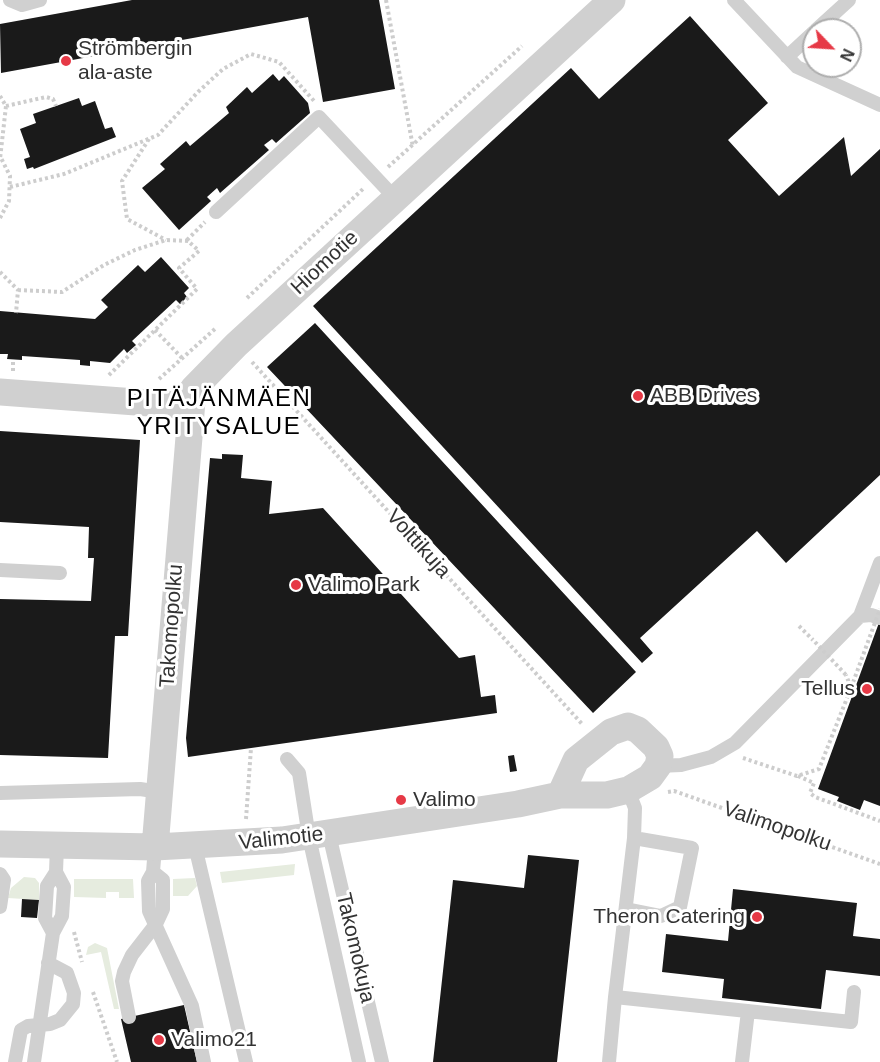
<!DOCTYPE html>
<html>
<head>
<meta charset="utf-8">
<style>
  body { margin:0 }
  #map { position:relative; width:880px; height:1062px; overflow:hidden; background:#fff; font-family:Arial,sans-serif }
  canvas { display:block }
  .north { position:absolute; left:802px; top:18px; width:60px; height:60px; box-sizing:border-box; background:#fff; border:2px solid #adadad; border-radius:50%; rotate:115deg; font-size:16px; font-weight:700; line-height:24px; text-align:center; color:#333 }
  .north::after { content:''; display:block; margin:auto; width:21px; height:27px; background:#e63946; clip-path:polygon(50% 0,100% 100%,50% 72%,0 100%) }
</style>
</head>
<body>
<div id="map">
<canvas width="880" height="1062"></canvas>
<div class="north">N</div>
</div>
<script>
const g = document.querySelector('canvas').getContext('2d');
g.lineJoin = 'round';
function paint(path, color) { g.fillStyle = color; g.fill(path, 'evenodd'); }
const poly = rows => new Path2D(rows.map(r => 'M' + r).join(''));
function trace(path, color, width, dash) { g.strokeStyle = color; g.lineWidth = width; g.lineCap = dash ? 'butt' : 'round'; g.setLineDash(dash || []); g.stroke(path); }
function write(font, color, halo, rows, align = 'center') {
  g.font = font + ' Arial,sans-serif'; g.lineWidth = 6; g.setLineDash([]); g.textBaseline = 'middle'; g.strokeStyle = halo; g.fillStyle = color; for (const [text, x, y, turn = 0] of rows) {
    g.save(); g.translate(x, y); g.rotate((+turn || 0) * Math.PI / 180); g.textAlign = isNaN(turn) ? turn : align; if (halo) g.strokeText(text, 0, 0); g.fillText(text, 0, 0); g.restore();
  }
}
const green = poly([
  [295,864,294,875,222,883,220,872],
  [24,877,35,878,39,883,39,900,8,898,11,888],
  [195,878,197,886,188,896,173,896,173,879],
  [74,879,133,879,134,898,119,898,119,892,106,892,106,898,74,897],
  [95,943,107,948,119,1009,114,1009,101,952,86,955,88,947]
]);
const building = poly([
  [132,0,379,0,395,89,323,102,308,17,1,73,0,24],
  [690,16,768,103,728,140,779,196,844,137,851,176,880,149,880,475,786,563,757,531,640,638,653,653,642,663,313,306,571,68,599,99],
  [273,74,279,81,284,76,308,103,310,113,276,143,272,139,264,145,269,150,220,193,217,188,207,197,211,201,179,230,142,188,165,169,160,164,186,141,190,146,229,113,226,107,247,87,252,93],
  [79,98,82,106,95,101,105,129,112,127,116,137,34,169,33,167,27,169,24,159,30,157,20,129,36,123,33,114],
  [161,257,189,288,184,293,187,297,180,304,176,300,132,341,136,345,127,353,124,349,110,363,90,361,90,366,80,365,80,360,22,356,22,360,7,359,8,354,0,354,0,311,95,319,108,307,101,300,119,283,138,265,145,272],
  [315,323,636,672,593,713,267,367],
  [0,431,140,440,128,636,115,636,108,758,0,755,0,599,91,601,94,558,88,558,89,527,0,522],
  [222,454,243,455,241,478,272,481,269,514,323,508,459,658,475,655,481,697,495,695,497,713,188,757,186,738,210,458,222,459],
  [880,620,880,806,864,800,860,810,837,801,839,797,818,789],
  [514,755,517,771,510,772,508,756],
  [528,855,579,860,557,1062,433,1062,453,880,524,888],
  [733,889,857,903,853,936,880,939,880,976,826,970,821,1009,722,998,724,979,662,972,666,934,728,941],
  [22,899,39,900,37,918,21,917],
  [184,1005,197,1062,131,1062,121,1019]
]);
const path = poly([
  [386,0,413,147],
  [0,96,6,106,0,159],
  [6,106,46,97,53,99,56,106],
  [149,139,122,181,127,219,166,240],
  [388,167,522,46],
  [10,187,64,174,158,135,198,92,223,69,251,54,279,62,315,102],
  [0,218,9,201,10,176,1,158],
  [187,240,205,222],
  [0,272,18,290,16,313],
  [18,290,62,292,104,265,135,250,166,240,188,241,199,251,179,268,197,289,107,377],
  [247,298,364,188],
  [155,330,182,358],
  [252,362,583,725],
  [13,371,13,360],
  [159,379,216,328],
  [799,626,813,640],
  [743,758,797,776,819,769,851,688,846,675],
  [798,776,814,783,810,793,815,797,880,821],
  [668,792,674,791,880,864],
  [246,819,251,748],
  [74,932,82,962],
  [93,992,117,1062]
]);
const lane = poly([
  [10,0,22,5,40,0],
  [734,0,797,67,880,105],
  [816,30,849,0],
  [787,57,814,32],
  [216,212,319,117,395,198],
  [0,570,60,573],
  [860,616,880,563],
  [287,759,299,773,309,837,359,1062],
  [658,766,681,765,711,757,735,743,860,616,871,615,880,618],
  [628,790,635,808,634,838,615,997,851,1022,854,992],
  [0,793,140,789,160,792],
  [329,834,382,1062],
  [195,846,246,1062],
  [155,847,153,872,148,881,149,911,192,1006,204,1062],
  [0,874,4,880,0,907],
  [626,909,661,916,680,907,692,848,634,838],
  [53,933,45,918,47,886,56,872,57,846],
  [129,1017,122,981,124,972,132,955,156,924,163,909,163,880,153,872],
  [15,1062,21,1030,28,1026,50,1024,60,1020,73,1004,74,993,67,973,48,963],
  [34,1062,53,933,62,916,64,887,56,872],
  [609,1062,615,997],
  [742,1062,748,1011]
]);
const street = poly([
  [0,392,190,406],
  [0,844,155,847,282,840,518,804,560,795,607,795,628,790,650,777,658,766,660,756,656,747,638,730,628,726,611,732,576,760,560,795],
  [155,847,193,389,236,345,612,0]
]);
const pathBridge = poly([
  [815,642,846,675],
  [851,688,880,609]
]);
const markers = [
  [66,61,6,"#e63946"],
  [638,396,6,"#e63946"],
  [296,585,6,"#e63946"],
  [867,689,6,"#e63946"],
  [401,800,6,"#e63946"],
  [757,917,6,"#e63946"],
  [159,1040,6,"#e63946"]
];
const poiNames = [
  ["Strömbergin",78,49],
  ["ala-aste",78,73],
  ["ABB Drives",650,396],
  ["Valimo Park",308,585],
  ["Tellus",855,689,"right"],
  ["Valimo",413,800],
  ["Theron Catering",745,917,"right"],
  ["Valimo21",171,1040]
];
const streetNames = [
  ["Hiomotie",325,263,-43],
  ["Volttikuja",418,544,48],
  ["Takomopolku",172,626,-86],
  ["Valimopolku",777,827,19],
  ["Valimotie",281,839,-6],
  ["Takomokuja",355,948,77]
];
const quarterNames = [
  ["PITÄJÄNMÄEN",219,399],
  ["YRITYSALUE",219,427]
];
paint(green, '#e6ecdf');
paint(building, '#1a1a1a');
trace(path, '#cdcdcd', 4, [3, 3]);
trace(lane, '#d0d0d0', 14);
trace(street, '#d0d0d0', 27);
trace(pathBridge, '#cdcdcd', 4, [3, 3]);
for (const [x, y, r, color] of markers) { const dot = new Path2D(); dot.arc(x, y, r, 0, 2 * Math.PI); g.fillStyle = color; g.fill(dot); trace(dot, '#fff', 2); }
write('21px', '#333', '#fff', poiNames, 'left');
write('21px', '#333', '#fff', streetNames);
g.letterSpacing = '1.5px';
write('24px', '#000', '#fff', quarterNames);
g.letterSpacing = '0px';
</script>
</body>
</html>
